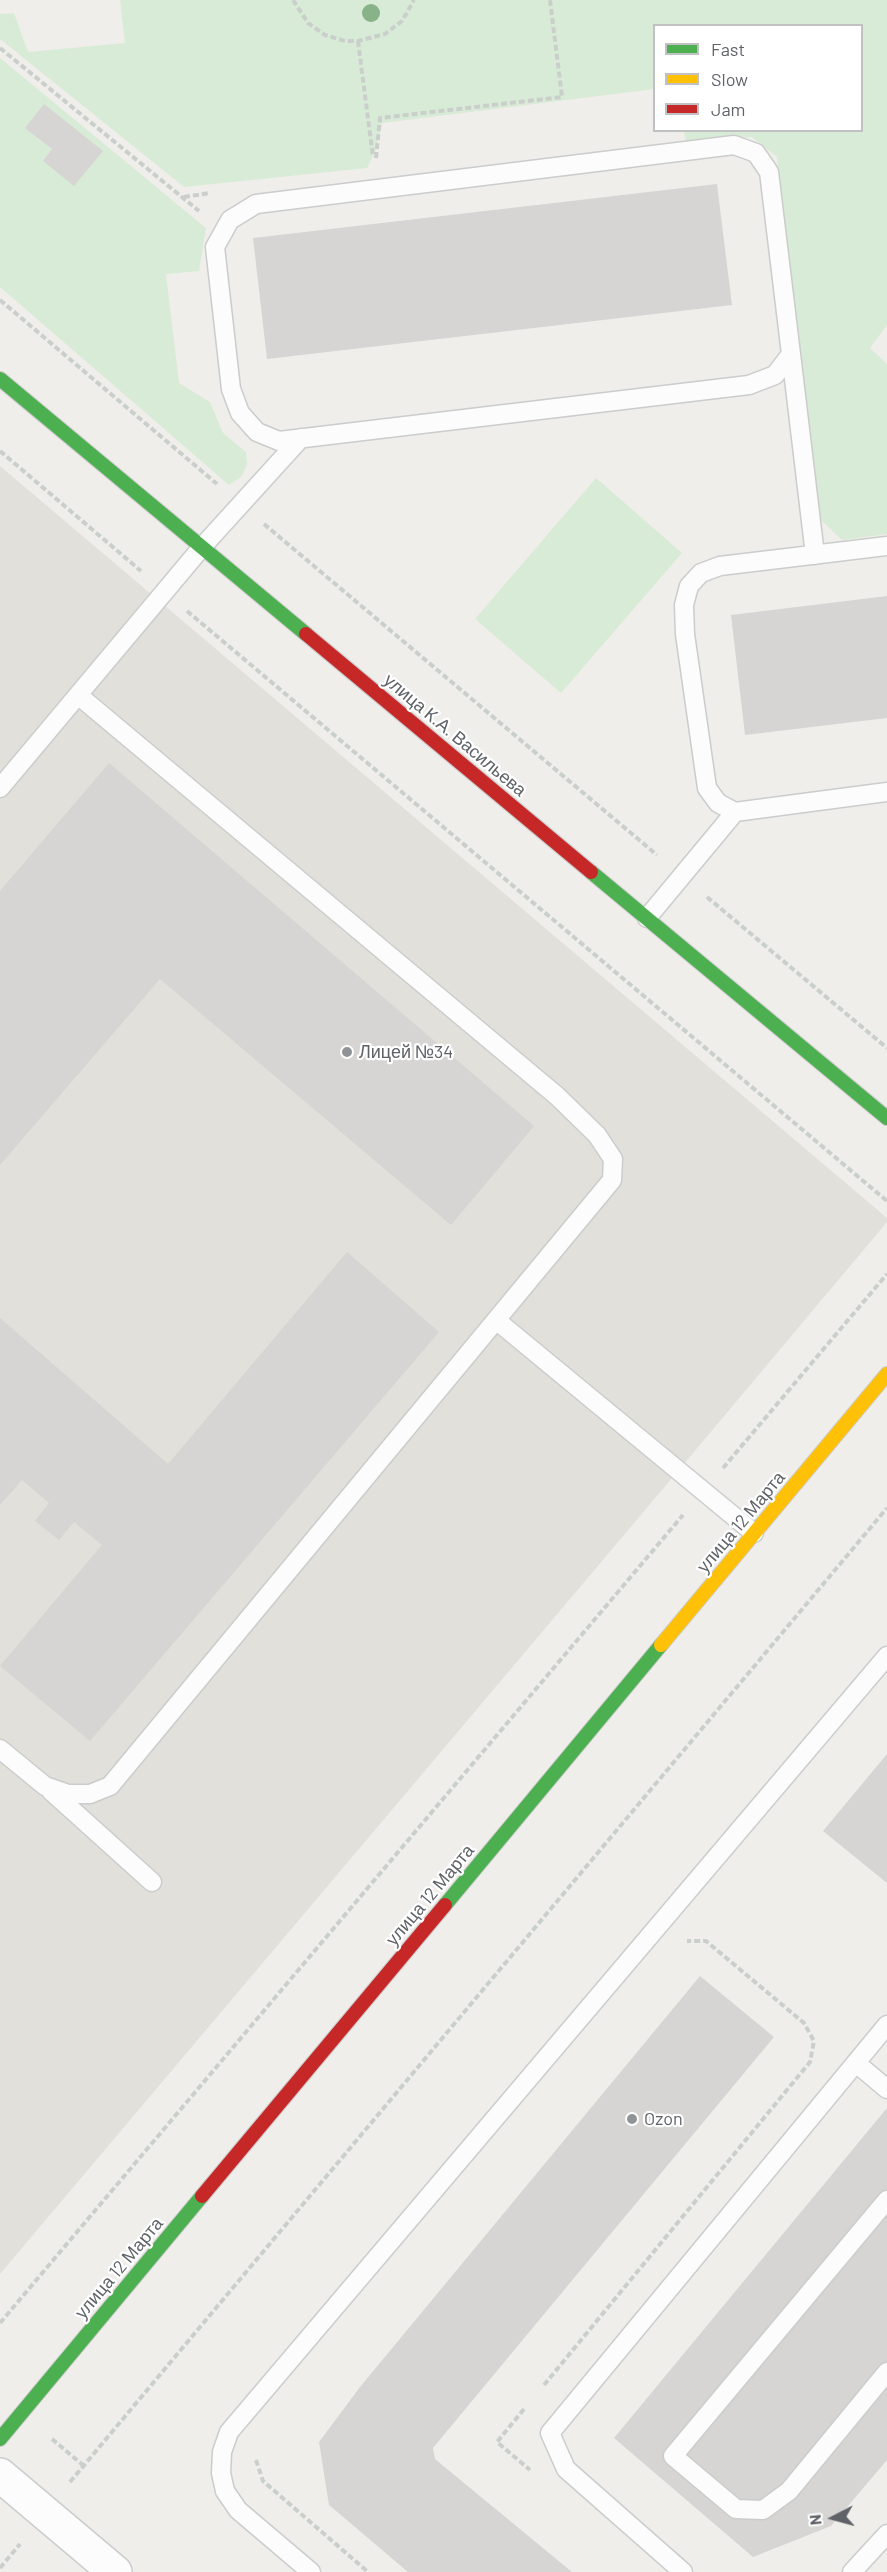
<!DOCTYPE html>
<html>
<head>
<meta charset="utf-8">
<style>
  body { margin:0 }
  #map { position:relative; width:887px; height:2572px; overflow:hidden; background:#efeeea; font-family:Barlow,sans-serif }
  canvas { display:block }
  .legend { position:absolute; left:653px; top:24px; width:210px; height:108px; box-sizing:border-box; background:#fff; border:2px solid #bfc1c3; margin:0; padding:8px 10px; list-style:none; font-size:18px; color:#5f6368 }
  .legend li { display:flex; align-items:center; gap:12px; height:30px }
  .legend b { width:30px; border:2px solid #bfc1c3 }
  .north { position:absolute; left:803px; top:2488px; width:60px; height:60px; -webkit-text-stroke:4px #fff; paint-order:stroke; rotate:264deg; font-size:16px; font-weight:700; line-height:24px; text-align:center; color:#5f6368 }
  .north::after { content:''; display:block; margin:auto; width:21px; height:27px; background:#5f6368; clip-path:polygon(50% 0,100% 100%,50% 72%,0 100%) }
</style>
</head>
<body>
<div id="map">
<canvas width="887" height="2572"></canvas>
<ul class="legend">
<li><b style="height:8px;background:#4caf50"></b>Fast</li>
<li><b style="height:8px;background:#ffc107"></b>Slow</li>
<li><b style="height:8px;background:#c62828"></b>Jam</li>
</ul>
<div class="north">N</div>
</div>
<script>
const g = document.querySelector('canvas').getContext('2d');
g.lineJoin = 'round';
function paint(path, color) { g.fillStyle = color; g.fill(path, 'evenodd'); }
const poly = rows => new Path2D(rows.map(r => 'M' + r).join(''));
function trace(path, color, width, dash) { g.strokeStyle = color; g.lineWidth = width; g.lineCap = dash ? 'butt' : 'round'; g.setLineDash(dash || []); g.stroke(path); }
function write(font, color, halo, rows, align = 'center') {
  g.font = font + ' Barlow,sans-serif'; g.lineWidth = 4.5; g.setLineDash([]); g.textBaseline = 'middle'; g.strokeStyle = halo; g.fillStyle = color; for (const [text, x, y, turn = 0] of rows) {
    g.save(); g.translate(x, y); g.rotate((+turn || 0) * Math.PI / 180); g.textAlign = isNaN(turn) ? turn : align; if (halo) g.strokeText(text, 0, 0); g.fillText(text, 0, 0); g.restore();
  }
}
const education = poly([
  [0,466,887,1218,887,1222,678,1471,0,2274]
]);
const green = poly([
  [120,0,887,0,887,325,870,348,887,364,887,534,842,540,821,520,777,157,752,137,686,141,684,131,862,130,862,26,654,26,654,89,382,123,376,150,367,168,184,187,0,39,0,14,14,13,28,52,125,43],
  [0,58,206,228,199,271,166,274,179,383,210,402,223,433,246,452,247,464,242,476,229,485,0,287],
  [596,478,682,553,561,693,475,619]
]);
const building = poly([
  [44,104,103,151,74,186,43,161,52,149,25,128],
  [717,184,732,305,267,359,253,238],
  [887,596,887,718,745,735,731,615],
  [109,763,534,1126,451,1225,160,979,0,1165,0,891],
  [347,1252,439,1332,90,1741,0,1666,102,1545,74,1522,59,1540,35,1521,49,1503,22,1480,0,1505,0,1318,168,1464],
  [887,1754,887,1883,823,1831],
  [700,1976,774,2037,433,2448,435,2459,572,2572,408,2572,329,2505,319,2442,360,2387],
  [887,2108,887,2460,831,2526,753,2557,614,2438]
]);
const path = poly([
  [293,0,308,23,325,35,345,41,358,41,385,34,402,21,414,0],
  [358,41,373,157],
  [0,48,199,211],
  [376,158,380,118,562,97,550,0],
  [184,197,210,193],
  [0,300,217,484],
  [0,451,141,571],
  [264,524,657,855],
  [187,611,887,1201],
  [707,897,887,1048],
  [723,1468,887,1274],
  [0,2323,683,1515],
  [544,2385,810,2062,814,2041,804,2023,706,1941,687,1941],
  [524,2409,497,2442,530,2470],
  [52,2439,84,2466],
  [256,2460,263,2481,368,2572],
  [70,2482,887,1508],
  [0,2568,20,2544]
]);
const lane = poly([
  [734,145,756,153,769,172,791,354,775,375,749,385,279,441,257,432,240,413,231,389,215,247,230,220,256,204,734,145],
  [791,354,815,555],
  [887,546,720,566,701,573,689,586,684,605,685,634,707,788,718,803,735,812,887,792],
  [0,788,202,547,301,438],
  [647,918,735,812],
  [496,1320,754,1533],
  [0,1749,45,1786,68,1794,90,1794,110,1786,612,1180,613,1159,597,1135,557,1096,78,695],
  [51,1791,152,1882],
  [856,2063,887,2089],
  [887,2200,673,2456,736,2509,763,2510,789,2491,887,2372],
  [311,2572,238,2510,225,2491,221,2473,222,2452,229,2432,887,1656],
  [683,2572,566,2469,550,2433,887,2025],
  [852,2572,887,2534]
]);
const street = poly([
  [0,2475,115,2572]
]);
const fast = poly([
  [0,379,306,634],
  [591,872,887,1118],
  [445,1905,661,1645],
  [0,2439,202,2196]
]);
const slow = poly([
  [661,1645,887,1374]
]);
const jam = poly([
  [306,634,591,872],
  [202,2196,445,1905]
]);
const trees = [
  [371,13]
];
const markers = [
  [347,1052,6,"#919496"],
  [632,2119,6,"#919496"]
];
const streetNames = [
  ["улица К.А. Васильева",455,735,40],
  ["улица 12 Марта",741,1522,-50],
  ["улица 12 Марта",430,1895,-50],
  ["улица 12 Марта",119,2268,-50]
];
const poiNames = [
  ["Лицей №34",359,1052],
  ["Ozon",644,2119]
];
paint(education, '#e2e0da');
paint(green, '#d8ebd6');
paint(building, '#d6d5d3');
trace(lane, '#cbcccc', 21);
trace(street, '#cbcccc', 36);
trace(fast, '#cacacb', 16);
trace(slow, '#cacacb', 16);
trace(jam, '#cacacb', 16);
trace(path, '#cacfcc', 4, [6, 3]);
trace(lane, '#fdfcfc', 18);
trace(street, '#fdfcfc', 33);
trace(fast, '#4caf50', 14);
trace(slow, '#ffc107', 14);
trace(jam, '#c62828', 14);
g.fillStyle = '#88b388';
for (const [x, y] of trees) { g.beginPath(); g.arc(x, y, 9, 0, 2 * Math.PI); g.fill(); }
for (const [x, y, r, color] of markers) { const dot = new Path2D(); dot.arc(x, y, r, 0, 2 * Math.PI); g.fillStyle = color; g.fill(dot); trace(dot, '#fff', 2); }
write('18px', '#5f6368', '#fff', streetNames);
write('18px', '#5f6368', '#fff', poiNames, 'left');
</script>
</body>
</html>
